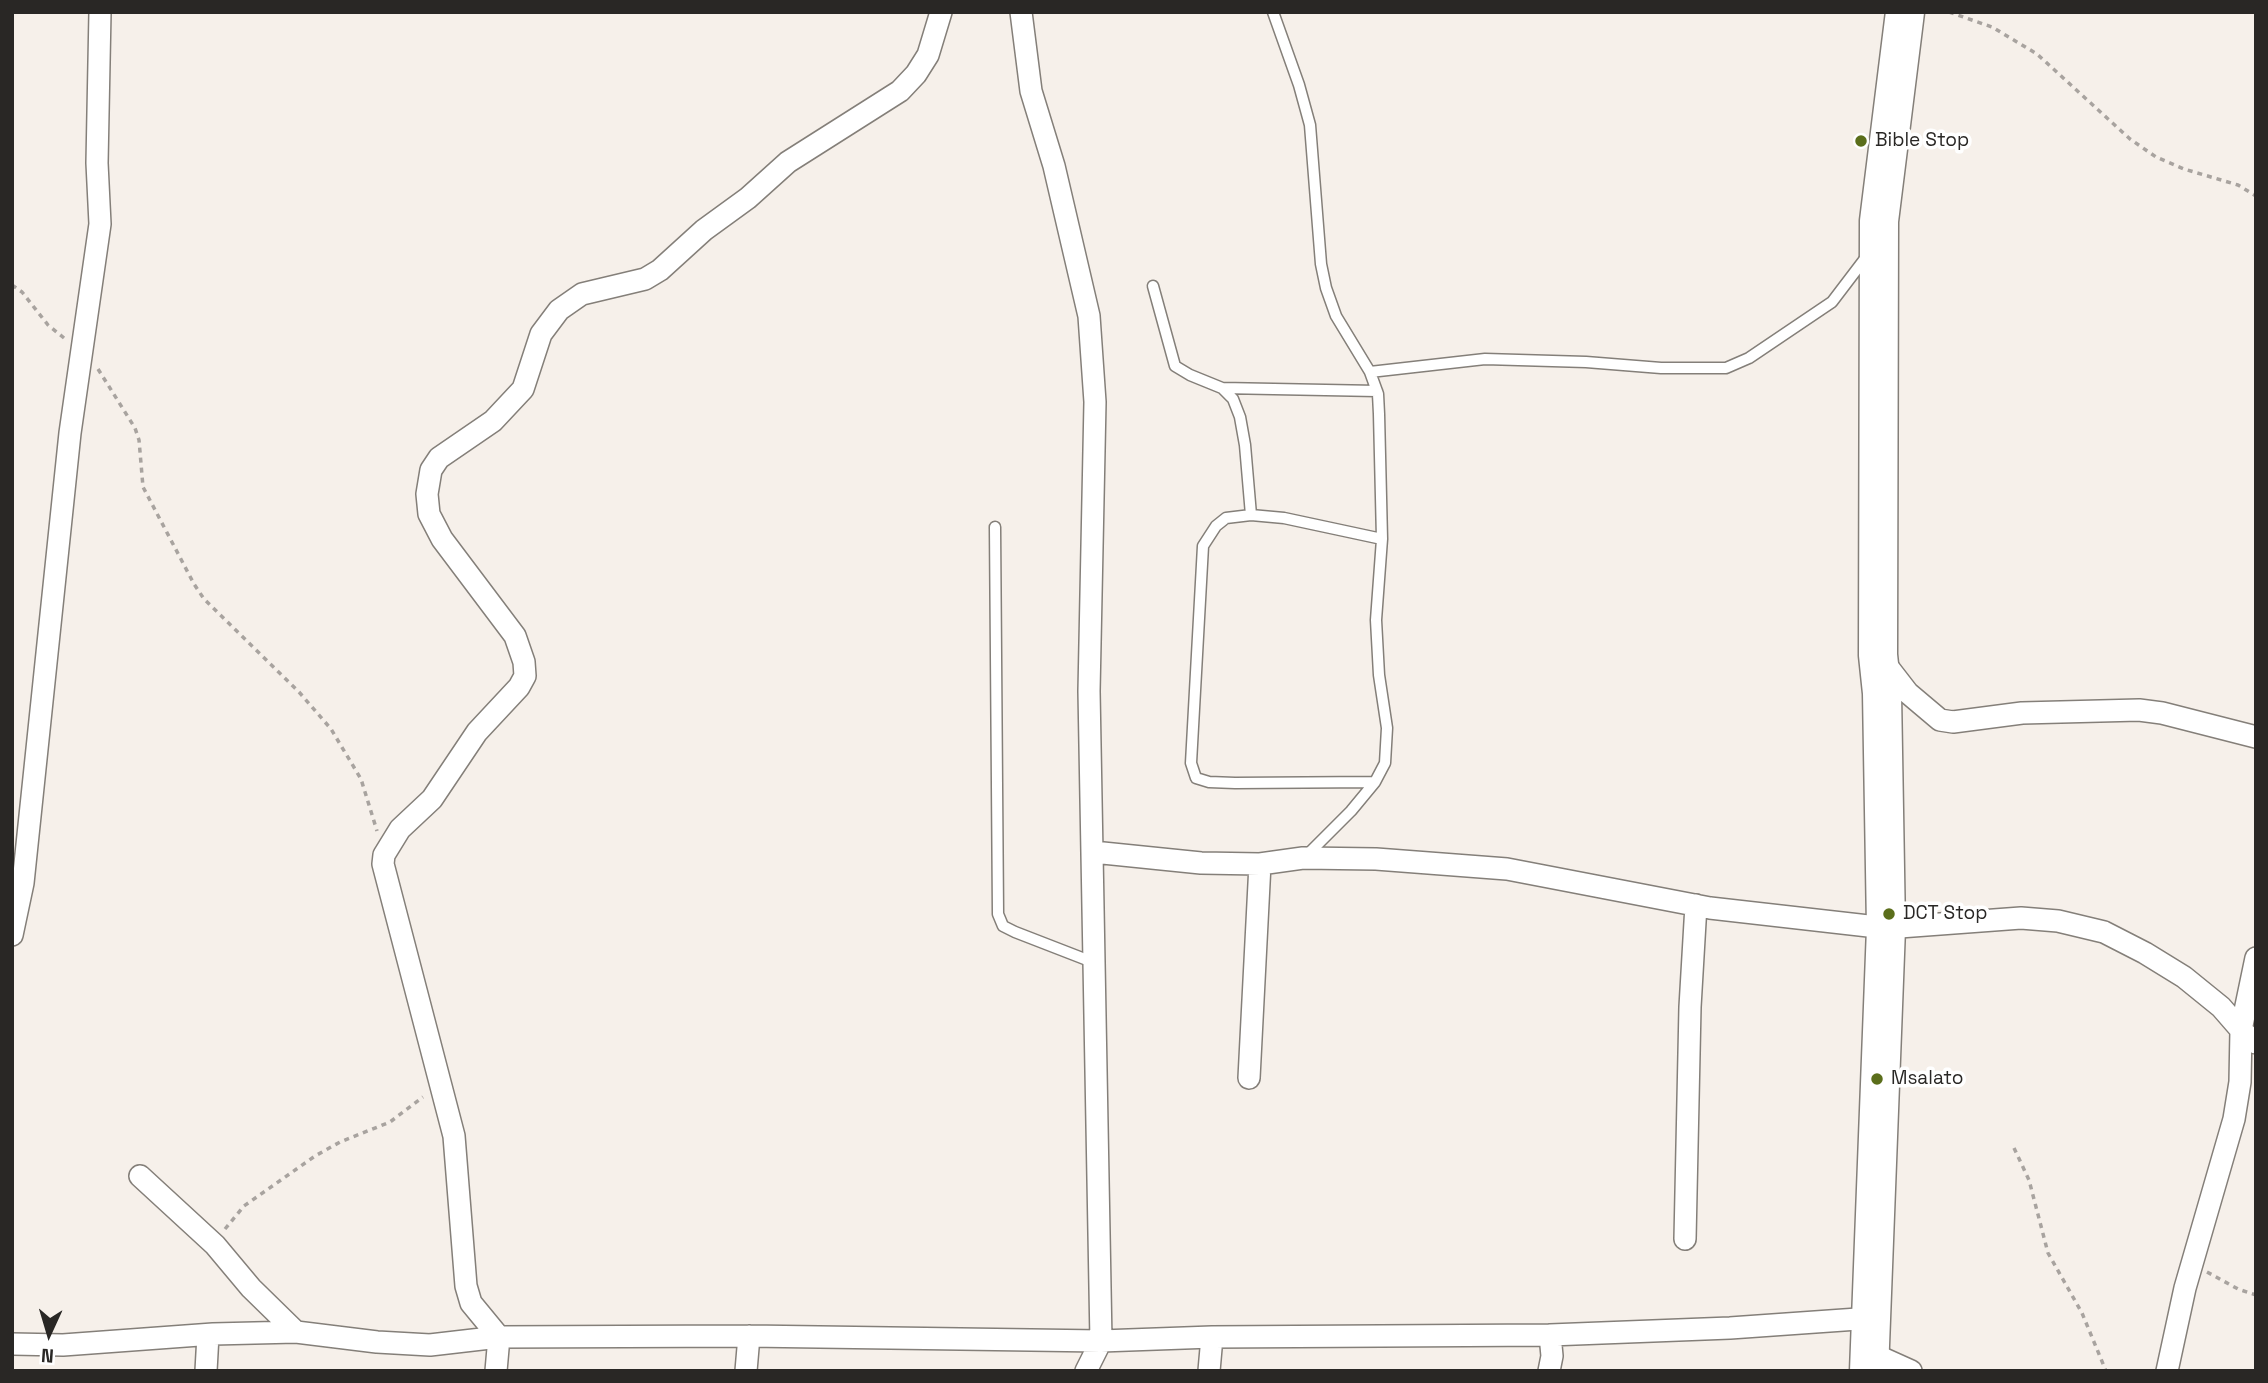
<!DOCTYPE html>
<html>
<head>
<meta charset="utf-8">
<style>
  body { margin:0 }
  #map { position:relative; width:2268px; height:1383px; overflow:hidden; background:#f6f0ea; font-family:"Space Grotesk",sans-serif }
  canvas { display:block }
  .frame { position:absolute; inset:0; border:14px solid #292725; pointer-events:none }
  .north { position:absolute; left:14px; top:1299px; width:70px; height:70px; -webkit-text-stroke:5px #fff; paint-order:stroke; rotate:184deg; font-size:19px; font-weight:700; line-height:28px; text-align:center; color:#292725 }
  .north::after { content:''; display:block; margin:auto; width:24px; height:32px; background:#292725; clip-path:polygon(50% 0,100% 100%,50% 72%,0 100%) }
</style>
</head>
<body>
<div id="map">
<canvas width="2268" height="1383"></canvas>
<div class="frame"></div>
<div class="north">N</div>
</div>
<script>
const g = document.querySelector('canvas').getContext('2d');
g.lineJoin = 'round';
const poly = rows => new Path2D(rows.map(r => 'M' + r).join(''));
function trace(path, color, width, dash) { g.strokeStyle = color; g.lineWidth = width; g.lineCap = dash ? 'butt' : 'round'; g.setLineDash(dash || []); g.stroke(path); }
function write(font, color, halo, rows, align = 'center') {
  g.font = font + ' "Space Grotesk",sans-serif'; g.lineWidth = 7; g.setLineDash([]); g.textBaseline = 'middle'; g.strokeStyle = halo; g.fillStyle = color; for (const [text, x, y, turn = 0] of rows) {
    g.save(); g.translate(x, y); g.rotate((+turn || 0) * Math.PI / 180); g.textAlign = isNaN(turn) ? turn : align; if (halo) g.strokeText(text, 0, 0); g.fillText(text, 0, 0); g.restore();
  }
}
const path = poly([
  [1949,12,1992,27,2037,54,2130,139,2156,157,2184,169,2238,185,2256,196],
  [12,285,22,292,48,325,64,338],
  [98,369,135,428,139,440,143,487,194,584,204,599,299,692,331,729,361,779,377,831],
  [2014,1148,2029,1180,2048,1253,2082,1313,2106,1371],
  [225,1229,244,1206,315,1156,340,1142,390,1122,423,1097],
  [2207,1272,2238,1289,2256,1295]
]);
const lane = poly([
  [1273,12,1299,85,1310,125,1321,264,1326,288,1336,316,1370,372,1378,394,1379,414,1382,539,1376,620,1379,675,1387,728,1385,763,1375,782,1351,811,1304,858],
  [1153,286,1175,366,1190,375,1222,388,1233,399,1240,417,1245,445,1251,515],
  [1370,372,1485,359,1586,362,1661,368,1726,368,1749,358,1832,302,1867,256],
  [1222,388,1377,391],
  [995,527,998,914,1003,926,1015,932,1095,963],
  [1375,782,1235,783,1209,782,1196,778,1191,763,1203,546,1216,526,1226,518,1251,515,1284,518,1382,539]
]);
const street = poly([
  [1021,12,1031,91,1054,166,1089,316,1095,402,1089,691,1101,1341,1086,1371],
  [1884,662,1908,693,1940,720,1953,722,2022,713,2139,710,2162,713,2256,737],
  [1093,852,1201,863,1260,864,1303,858,1376,859,1507,869,1710,908,1886,928,2021,918,2058,921,2104,932,2145,953,2184,977,2221,1007,2241,1030,2256,1043],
  [12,935,23,883,70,433,100,224,97,163,100,12],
  [1249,1078,1260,864],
  [140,1176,215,1245,251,1288,296,1332],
  [1685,1239,1690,1007,1696,905],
  [12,1344,63,1345,213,1334,296,1332,377,1342,430,1345,499,1337,749,1336,1101,1341,1212,1337,1550,1335,1730,1328,1872,1318],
  [1871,1353,1911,1371],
  [206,1371,208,1335],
  [496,1371,499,1337,471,1303,466,1286,454,1136,383,864,384,855,400,829,432,799,477,732,519,687,525,676,524,662,515,636,442,539,429,514,427,494,431,470,439,458,493,421,523,389,541,334,559,310,582,294,645,279,660,270,704,230,748,198,788,162,900,91,916,74,928,55,941,12],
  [746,1371,749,1336],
  [1209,1371,1212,1337],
  [1549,1371,1552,1356,1550,1335],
  [2167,1371,2185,1288,2234,1119,2240,1082,2241,1030,2256,958]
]);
const highway = poly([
  [1869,1371,1886,928,1882,693,1878,655,1879,221,1905,12]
]);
const markers = [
  [1861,141,7,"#5b6e1b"],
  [1889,914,7,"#5b6e1b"],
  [1877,1079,7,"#5b6e1b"]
];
const poiNames = [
  ["Bible Stop",1875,141],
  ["DCT Stop",1903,914],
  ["Msalato",1891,1079]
];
trace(lane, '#847f79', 13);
trace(street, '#847f79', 24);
trace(highway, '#847f79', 41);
trace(path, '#a8a39f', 3.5, [5, 5]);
trace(lane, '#fff', 10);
trace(street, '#fff', 21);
trace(highway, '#fff', 38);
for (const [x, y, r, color] of markers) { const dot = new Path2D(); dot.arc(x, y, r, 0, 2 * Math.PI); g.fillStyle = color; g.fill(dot); trace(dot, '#fff', 2.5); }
write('19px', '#292725', '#fff', poiNames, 'left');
</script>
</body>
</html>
